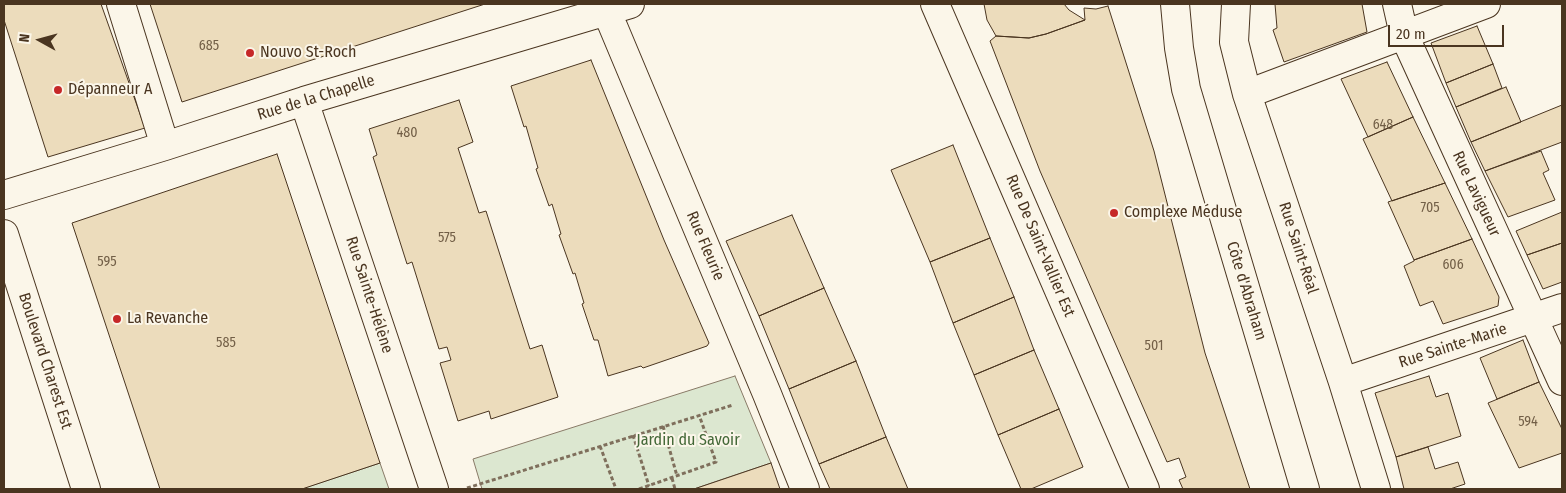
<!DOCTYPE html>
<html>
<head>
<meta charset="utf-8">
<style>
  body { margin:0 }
  #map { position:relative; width:1566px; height:493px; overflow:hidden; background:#fbf6e9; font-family:"Fira Sans Condensed",sans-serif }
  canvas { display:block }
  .frame { position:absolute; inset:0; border:5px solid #4a3520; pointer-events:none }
  .north { position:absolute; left:15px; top:15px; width:50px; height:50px; -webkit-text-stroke:4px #fbf6e9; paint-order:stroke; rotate:277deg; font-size:14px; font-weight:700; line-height:20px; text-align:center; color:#4a3520 }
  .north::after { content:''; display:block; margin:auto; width:18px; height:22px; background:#4a3520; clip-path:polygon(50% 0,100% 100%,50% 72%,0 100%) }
  .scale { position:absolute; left:1388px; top:25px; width:116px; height:22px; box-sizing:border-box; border:2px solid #4a3520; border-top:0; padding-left:6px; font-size:15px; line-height:18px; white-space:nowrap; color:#4a3520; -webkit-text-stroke:4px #fbf6e9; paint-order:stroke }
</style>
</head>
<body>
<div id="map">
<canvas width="1566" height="493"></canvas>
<div class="frame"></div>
<div class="north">N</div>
<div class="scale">20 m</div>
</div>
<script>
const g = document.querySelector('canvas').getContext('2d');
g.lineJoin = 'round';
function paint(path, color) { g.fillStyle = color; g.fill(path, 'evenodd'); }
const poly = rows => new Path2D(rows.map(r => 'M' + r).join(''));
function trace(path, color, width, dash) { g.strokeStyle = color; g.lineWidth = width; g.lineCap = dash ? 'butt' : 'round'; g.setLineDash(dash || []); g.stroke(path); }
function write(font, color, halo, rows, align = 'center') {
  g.font = font + ' "Fira Sans Condensed",sans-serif'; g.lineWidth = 4; g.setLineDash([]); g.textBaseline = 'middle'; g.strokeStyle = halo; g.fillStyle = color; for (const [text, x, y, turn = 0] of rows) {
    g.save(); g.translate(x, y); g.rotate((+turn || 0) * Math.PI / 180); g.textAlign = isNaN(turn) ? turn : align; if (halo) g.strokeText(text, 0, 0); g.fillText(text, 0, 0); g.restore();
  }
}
const green = poly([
  [735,376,771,463,694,489,482,489,473,459,735,376],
  [380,463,389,489,301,489,380,463]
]);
const building = poly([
  [4,4,101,4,145,128,48,157,4,20,4,4],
  [150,4,485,4,182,102,150,4],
  [984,4,1064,4,1069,10,1085,20,1046,34,1029,38,996,36,987,20,984,4],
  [1275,4,1362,4,1367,32,1284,62,1273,30,1277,28,1275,4],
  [1108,6,1154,151,1205,353,1250,489,1183,489,1179,480,1186,477,1179,458,1167,462,1040,171,990,41,996,36,1029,38,1046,34,1085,20,1084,8,1096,9,1108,6],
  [1477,26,1493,64,1446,83,1431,43,1477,26],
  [591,60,664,240,709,343,707,346,643,368,641,366,608,376,598,340,594,340,582,304,584,303,575,273,573,274,559,235,561,234,552,204,549,206,536,169,538,168,526,126,524,127,511,86,591,60],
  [1387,62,1413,117,1368,137,1341,79,1387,62],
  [1493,64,1502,88,1456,107,1446,83,1493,64],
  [1506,87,1521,122,1471,142,1456,107,1506,87],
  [459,100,473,142,458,148,479,213,486,211,530,349,542,345,558,397,491,419,489,411,458,421,440,363,451,360,447,347,439,349,412,262,407,264,373,157,377,155,369,129,459,100],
  [1562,105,1562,142,1485,171,1471,142,1562,105],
  [1413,117,1445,183,1392,201,1363,139,1413,117],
  [953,145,990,238,930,262,891,170,953,145],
  [1541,151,1549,170,1543,173,1555,200,1508,217,1485,171,1541,151],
  [277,154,380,463,302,489,160,489,72,223,277,154],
  [1445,183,1472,239,1414,260,1388,202,1445,183],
  [1562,212,1562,243,1527,255,1516,231,1562,212],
  [792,215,824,288,759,316,726,241,792,215],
  [990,238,1014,297,953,323,930,262,990,238],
  [1472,239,1499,297,1498,306,1443,324,1433,301,1420,306,1404,266,1414,261,1414,260,1472,239],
  [1562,243,1562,282,1543,289,1527,255,1562,243],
  [824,288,856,361,789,389,759,316,824,288],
  [1014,297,1034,350,974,375,953,323,1014,297],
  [1523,340,1539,382,1497,399,1480,358,1523,340],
  [1034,350,1059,409,998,435,974,375,1034,350],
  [856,361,886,437,819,464,789,389,856,361],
  [1429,376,1436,397,1448,393,1461,436,1396,457,1375,393,1429,376],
  [1539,382,1562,429,1562,453,1519,468,1488,403,1539,382],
  [1059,409,1083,467,1031,489,1021,489,998,435,1059,409],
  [886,437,908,489,830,489,819,464,886,437],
  [1428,447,1435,469,1458,462,1465,484,1450,489,1404,489,1396,457,1428,447],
  [771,463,780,489,694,489,771,463]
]);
const path = poly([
  [663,426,677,476],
  [633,435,649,486],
  [600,446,616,489],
  [672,478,675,489],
  [467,488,733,405],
  [639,489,716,462,699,415]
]);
const street = poly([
  [121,4,165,146],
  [605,4,607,12,767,394,805,489],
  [935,4,1145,489],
  [1236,4,1234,42,1247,94,1343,382,1376,489],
  [1397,4,1404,35,1562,381],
  [1247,94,1486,4],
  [304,101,434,489],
  [4,195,165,146,304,101,630,4],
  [1343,382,1562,308]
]);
const primary = poly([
  [1175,4,1179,48,1186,89,1305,489],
  [4,234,86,489]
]);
const markers = [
  [250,53,5,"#c62828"],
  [58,90,5,"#c62828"],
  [1114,213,5,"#c62828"],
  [117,319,5,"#c62828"]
];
const numberNames = [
  ["685",209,46],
  ["648",1383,125],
  ["480",407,133],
  ["705",1430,208],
  ["575",447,238],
  ["595",107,262],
  ["606",1453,265],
  ["585",226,343],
  ["501",1154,346],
  ["594",1528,422]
];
const poiNames = [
  ["Nouvo St-Roch",260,53],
  ["Dépanneur A",68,90],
  ["Complexe Méduse",1124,213],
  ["La Revanche",127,319]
];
const streetNames = [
  ["Rue de la Chapelle",316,98,-17],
  ["Rue Lavigueur",1476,194,65],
  ["Rue Fleurie",705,246,67],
  ["Rue De Saint-Vallier Est",1040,246,67],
  ["Rue Saint-Réal",1298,248,72],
  ["Côte d'Abraham",1246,291,73],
  ["Rue Sainte-Hélène",369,295,72],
  ["Rue Sainte-Marie",1453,346,-18],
  ["Boulevard Charest Est",45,361,72]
];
const parkNames = [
  ["Jardin du Savoir",688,441]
];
paint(green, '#dce7d0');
trace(green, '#887966', 1);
paint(building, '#ecdcbc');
trace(building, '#4a3520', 1);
trace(street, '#4a3520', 30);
trace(primary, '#4a3520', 30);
trace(path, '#7f6f5c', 3, [4, 2.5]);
trace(street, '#fbf6e9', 28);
trace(primary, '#fbf6e9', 28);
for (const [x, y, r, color] of markers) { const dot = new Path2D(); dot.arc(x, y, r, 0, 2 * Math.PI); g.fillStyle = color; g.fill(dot); trace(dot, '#fbf6e9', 2); }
write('14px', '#725f47', null, numberNames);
write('16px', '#4a3520', '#fbf6e9', poiNames, 'left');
write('16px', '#4a3520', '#fbf6e9', streetNames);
write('16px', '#436837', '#fbf6e9', parkNames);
</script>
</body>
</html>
